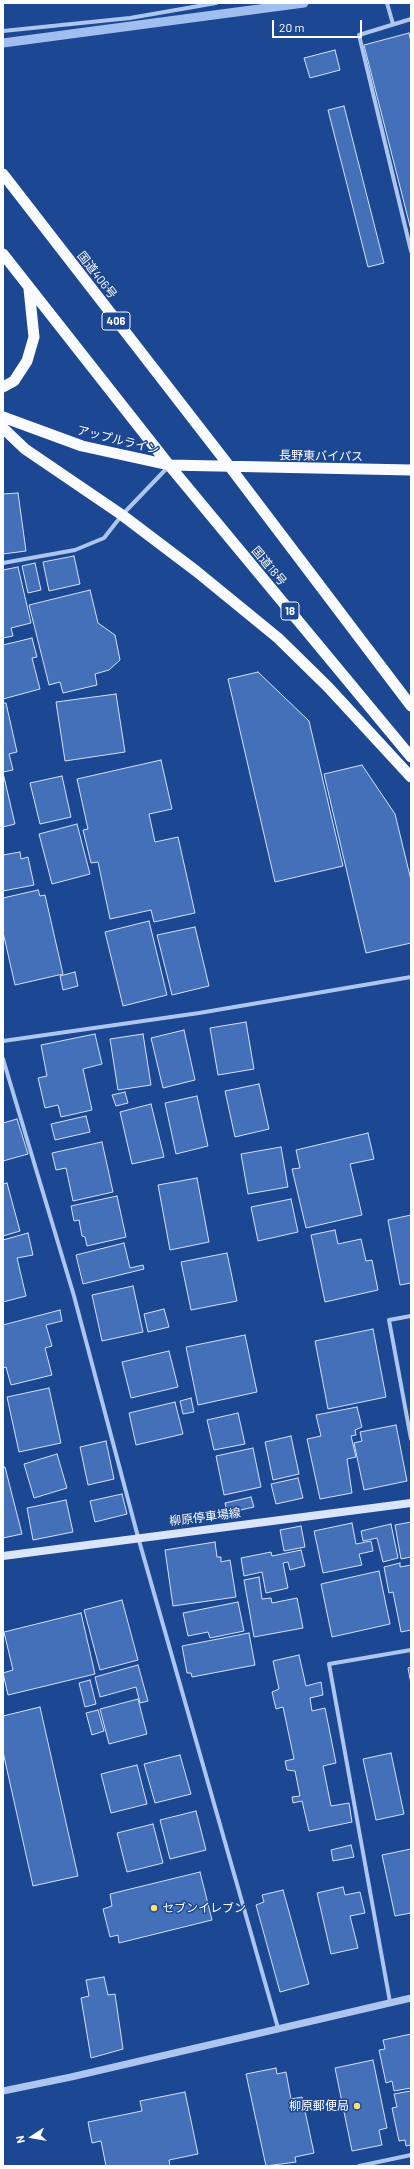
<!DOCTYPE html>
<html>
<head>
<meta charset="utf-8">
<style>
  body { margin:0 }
  #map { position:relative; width:414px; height:2169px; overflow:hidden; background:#1c4792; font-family:Barlow,sans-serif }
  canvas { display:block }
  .frame { position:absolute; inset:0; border:4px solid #fff; pointer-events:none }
  .north { position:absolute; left:12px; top:2117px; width:40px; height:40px; -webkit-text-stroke:3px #1c4792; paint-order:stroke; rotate:258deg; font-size:11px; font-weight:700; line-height:16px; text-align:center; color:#fff }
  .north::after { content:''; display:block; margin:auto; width:14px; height:18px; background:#fff; clip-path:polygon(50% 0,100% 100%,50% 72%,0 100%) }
  .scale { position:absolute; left:272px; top:20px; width:90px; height:18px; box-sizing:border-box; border:2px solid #fff; border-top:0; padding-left:5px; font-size:12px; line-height:14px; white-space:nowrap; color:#fff; -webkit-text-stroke:3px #1c4792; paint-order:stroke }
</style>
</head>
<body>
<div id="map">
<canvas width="414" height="2169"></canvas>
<div class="frame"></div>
<div class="north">N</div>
<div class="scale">20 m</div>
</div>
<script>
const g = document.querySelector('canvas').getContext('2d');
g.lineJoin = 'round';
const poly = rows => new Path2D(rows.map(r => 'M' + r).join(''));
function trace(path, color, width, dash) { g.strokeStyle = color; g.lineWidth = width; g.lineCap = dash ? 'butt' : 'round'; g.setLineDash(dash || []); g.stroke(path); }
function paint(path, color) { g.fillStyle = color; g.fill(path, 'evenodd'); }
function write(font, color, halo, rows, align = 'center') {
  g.font = font + ' Barlow,"Noto Sans JP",sans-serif'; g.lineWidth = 3; g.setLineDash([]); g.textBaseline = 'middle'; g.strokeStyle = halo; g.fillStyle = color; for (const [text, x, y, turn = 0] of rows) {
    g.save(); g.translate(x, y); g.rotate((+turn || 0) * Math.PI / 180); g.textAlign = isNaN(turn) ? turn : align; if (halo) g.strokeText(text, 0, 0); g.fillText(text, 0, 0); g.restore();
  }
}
const stream = poly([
  [3,43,304,3]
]);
const building = poly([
  [409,33,411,42,411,230,364,45,409,33],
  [335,50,340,70,310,78,304,58,335,50],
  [344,106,384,263,368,267,328,110,344,106],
  [18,493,26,551,3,554,3,494,18,493],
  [74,556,80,584,49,591,43,562,74,556],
  [35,563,41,590,28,593,22,566,35,563],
  [18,567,31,623,11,628,13,636,3,638,3,570,18,567],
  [90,590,98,623,115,635,120,660,109,670,95,674,97,685,63,693,60,682,49,685,29,605,90,590],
  [32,638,37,657,32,658,40,689,3,699,3,645,32,638],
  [258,672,309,721,343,866,275,882,228,679,258,672],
  [116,694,125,752,65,761,56,702,116,694],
  [3,703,6,703,17,752,9,754,13,770,3,772,3,703],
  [161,760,172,809,149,814,155,842,178,837,195,913,154,922,151,910,110,919,98,862,91,863,83,830,88,829,77,779,161,760],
  [362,765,395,814,411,880,411,943,366,953,324,774,362,765],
  [62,776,71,817,40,824,30,783,62,776],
  [4,777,15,824,3,827,3,777,4,777],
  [77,824,90,874,52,884,39,834,77,824],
  [20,852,21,859,28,857,34,885,3,891,3,855,20,852],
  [38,890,40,896,45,895,63,974,15,985,3,932,3,898,38,890],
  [149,921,167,995,123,1006,105,932,149,921],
  [195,927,209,986,172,995,157,935,195,927],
  [75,972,78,986,63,990,60,976,75,972],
  [246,1022,254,1069,218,1075,210,1028,246,1022],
  [184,1030,195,1080,163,1088,151,1038,184,1030],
  [95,1034,102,1064,83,1069,92,1110,61,1117,58,1105,45,1108,38,1078,47,1076,41,1045,95,1034],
  [143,1034,151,1085,118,1090,110,1039,143,1034],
  [259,1084,269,1129,235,1137,225,1091,259,1084],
  [125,1092,128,1103,116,1106,112,1095,125,1092],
  [197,1096,208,1146,176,1154,165,1103,197,1096],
  [151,1104,164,1157,132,1164,120,1112,151,1104],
  [86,1116,90,1132,55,1140,51,1124,86,1116],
  [17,1119,28,1154,3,1161,3,1123,17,1119],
  [368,1133,374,1159,350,1164,362,1215,306,1228,292,1169,300,1168,296,1150,368,1133],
  [102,1142,113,1192,73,1201,66,1168,56,1170,52,1153,102,1142],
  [281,1147,288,1187,248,1194,241,1154,281,1147],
  [197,1178,209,1242,170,1250,158,1185,197,1178],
  [7,1183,20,1231,3,1236,3,1184,7,1183],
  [117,1196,126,1237,87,1246,85,1237,82,1236,79,1220,74,1221,71,1206,117,1196],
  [291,1199,298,1232,258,1241,251,1207,291,1199],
  [411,1215,411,1283,400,1285,388,1220,411,1215],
  [335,1230,338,1244,361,1239,366,1261,372,1260,378,1290,325,1302,311,1235,335,1230],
  [28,1233,33,1255,17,1258,26,1296,3,1302,3,1240,28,1233],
  [124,1243,130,1268,143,1265,144,1269,83,1284,76,1255,124,1243],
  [227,1253,237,1301,191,1310,181,1262,227,1253],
  [133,1286,143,1332,102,1341,92,1295,133,1286],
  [164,1309,169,1327,148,1332,144,1314,164,1309],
  [60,1310,62,1321,46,1325,52,1346,45,1348,52,1375,11,1385,6,1367,3,1368,3,1325,60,1310],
  [373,1329,386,1397,328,1409,315,1341,373,1329],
  [245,1335,257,1392,198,1405,186,1347,245,1335],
  [169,1351,178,1387,131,1398,122,1362,169,1351],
  [49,1388,61,1443,19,1452,7,1397,49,1388],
  [191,1398,194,1412,183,1414,180,1401,191,1398],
  [175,1402,183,1434,136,1445,129,1413,175,1402],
  [357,1407,362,1427,355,1430,356,1435,351,1436,356,1457,347,1459,352,1493,320,1499,307,1439,321,1436,316,1415,357,1407],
  [238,1413,245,1444,214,1450,207,1420,238,1413],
  [396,1425,407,1481,364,1490,354,1443,362,1441,360,1432,396,1425],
  [291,1436,299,1474,273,1480,265,1442,291,1436],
  [106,1441,114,1479,88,1485,80,1447,106,1441],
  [253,1448,261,1487,224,1495,216,1456,253,1448],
  [57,1454,67,1488,34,1498,24,1464,57,1454],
  [3,1467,5,1467,22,1534,3,1538,3,1467],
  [298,1478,303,1498,276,1504,271,1484,298,1478],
  [122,1494,127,1514,95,1522,90,1501,122,1494],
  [251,1497,254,1507,227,1513,225,1503,251,1497],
  [66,1500,73,1532,33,1540,27,1508,66,1500],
  [411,1522,411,1557,401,1559,395,1525,411,1522],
  [352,1523,356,1544,371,1541,373,1551,359,1554,362,1565,323,1573,314,1531,352,1523],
  [391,1524,398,1558,383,1562,377,1538,363,1541,361,1531,391,1524],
  [301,1526,305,1547,284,1551,280,1530,301,1526],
  [215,1542,217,1557,221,1557,221,1562,230,1560,236,1597,173,1606,165,1550,215,1542],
  [301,1550,305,1566,290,1570,288,1562,283,1563,288,1588,266,1593,262,1572,244,1576,241,1558,271,1552,272,1556,301,1550],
  [400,1563,400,1567,411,1565,411,1630,401,1632,393,1592,389,1593,384,1567,400,1563],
  [379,1571,390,1624,332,1637,321,1584,379,1571],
  [259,1577,262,1599,271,1598,272,1603,297,1598,303,1628,254,1637,244,1580,259,1577],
  [122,1600,138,1660,100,1670,84,1610,122,1600],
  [238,1602,244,1631,210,1638,208,1632,188,1636,183,1613,238,1602],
  [81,1613,95,1674,8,1695,3,1673,13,1670,4,1632,81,1613],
  [249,1633,255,1665,192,1677,191,1673,187,1673,182,1646,249,1633],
  [299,1655,306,1686,321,1682,323,1695,310,1698,312,1711,325,1708,336,1763,323,1766,331,1806,349,1803,352,1822,309,1831,302,1801,293,1803,292,1797,300,1796,295,1771,287,1770,285,1761,294,1759,283,1707,276,1709,272,1692,279,1689,273,1661,299,1655],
  [138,1665,148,1701,140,1703,136,1687,100,1697,95,1677,138,1665],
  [411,1667,411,1684,408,1668,411,1667],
  [90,1680,96,1704,85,1707,79,1683,90,1680],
  [138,1699,147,1734,109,1744,100,1709,138,1699],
  [40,1707,78,1876,33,1886,3,1752,3,1716,40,1707],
  [98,1710,104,1731,92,1735,86,1713,98,1710],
  [391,1753,404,1814,376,1820,363,1759,391,1753],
  [180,1755,191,1794,155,1803,144,1764,180,1755],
  [137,1765,147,1804,111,1813,101,1774,137,1765],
  [196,1811,206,1850,170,1859,160,1820,196,1811],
  [153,1824,163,1863,127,1872,117,1833,153,1824],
  [351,1845,354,1857,333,1861,331,1850,351,1845],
  [411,1849,411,1913,395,1916,382,1855,411,1849],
  [200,1872,212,1920,119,1943,118,1935,110,1937,103,1909,112,1906,110,1894,200,1872],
  [343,1887,345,1895,360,1892,365,1913,350,1916,358,1948,331,1954,317,1893,343,1887],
  [283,1890,309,1984,280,1992,256,1905,264,1902,262,1895,283,1890],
  [104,1977,108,1995,115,1994,123,2049,91,2058,81,1998,89,1996,86,1980,104,1977],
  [411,2034,411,2088,394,2091,392,2081,386,2083,379,2050,385,2049,383,2040,411,2034],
  [373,2060,387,2128,379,2130,382,2145,352,2151,335,2068,373,2060],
  [276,2068,277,2074,286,2072,291,2099,302,2097,314,2153,295,2157,296,2162,266,2166,246,2074,276,2068],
  [411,2091,411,2145,406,2146,405,2140,399,2141,392,2108,397,2107,394,2094,411,2091],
  [185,2092,198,2154,169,2160,170,2166,106,2166,101,2141,92,2143,88,2122,142,2111,140,2101,185,2092]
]);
const minor = poly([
  [387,3,393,24],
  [411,19,359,35,411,251],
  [3,31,130,18,216,3],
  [3,563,75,550,104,538,122,515,169,466],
  [3,1041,199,1013,411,977],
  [3,1059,74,1296,138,1537,278,2028],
  [411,1316,389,1320,411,1439],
  [390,2002,329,1664,411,1650],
  [359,2166,411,2155]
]);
const tertiary = poly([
  [3,2091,71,2077,411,1998]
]);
const secondary = poly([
  [3,1556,411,1503]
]);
const trunk = poly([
  [3,174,230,467,411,706],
  [3,254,169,465,411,757],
  [3,387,14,381,27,361,34,337,29,289],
  [3,417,82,446,169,465,411,470],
  [3,428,25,449,122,515,196,571,278,638,328,687,411,777]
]);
const markers = [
  [154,1908,4,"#ffde6a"],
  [357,2106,4,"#ffde6a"]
];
const shields = [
  [116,321,28],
  [290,611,18]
];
const shieldNames = [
  ["406",116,321],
  ["18",290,611]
];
const streetNames = [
  ["国道406号",97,275,52],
  ["アップルライン",118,440,14],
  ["長野東バイパス",321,456,1],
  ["国道18号",269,566,50],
  ["柳原停車場線",205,1517,-7]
];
const poiNames = [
  ["セブンイレブン",162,1908],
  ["柳原郵便局",349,2106,"right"]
];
trace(stream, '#a0bff0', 9);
paint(building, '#4470b9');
trace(building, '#d3e2fa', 1);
trace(minor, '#acc6ef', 4);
trace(tertiary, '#acc6ef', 7);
trace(secondary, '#dae5fa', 8);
trace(trunk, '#fafbff', 11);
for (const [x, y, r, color] of markers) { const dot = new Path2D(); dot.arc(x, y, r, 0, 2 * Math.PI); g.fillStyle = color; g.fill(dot); trace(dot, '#1c4792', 1.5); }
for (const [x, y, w] of shields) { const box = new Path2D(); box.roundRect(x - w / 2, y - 9, w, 18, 3); g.fillStyle = '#1c4792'; g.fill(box); trace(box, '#fff', 1); }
write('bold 11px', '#fff', null, shieldNames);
write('12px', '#fff', '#1c4792', streetNames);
write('12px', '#fff', '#1c4792', poiNames, 'left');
</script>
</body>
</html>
